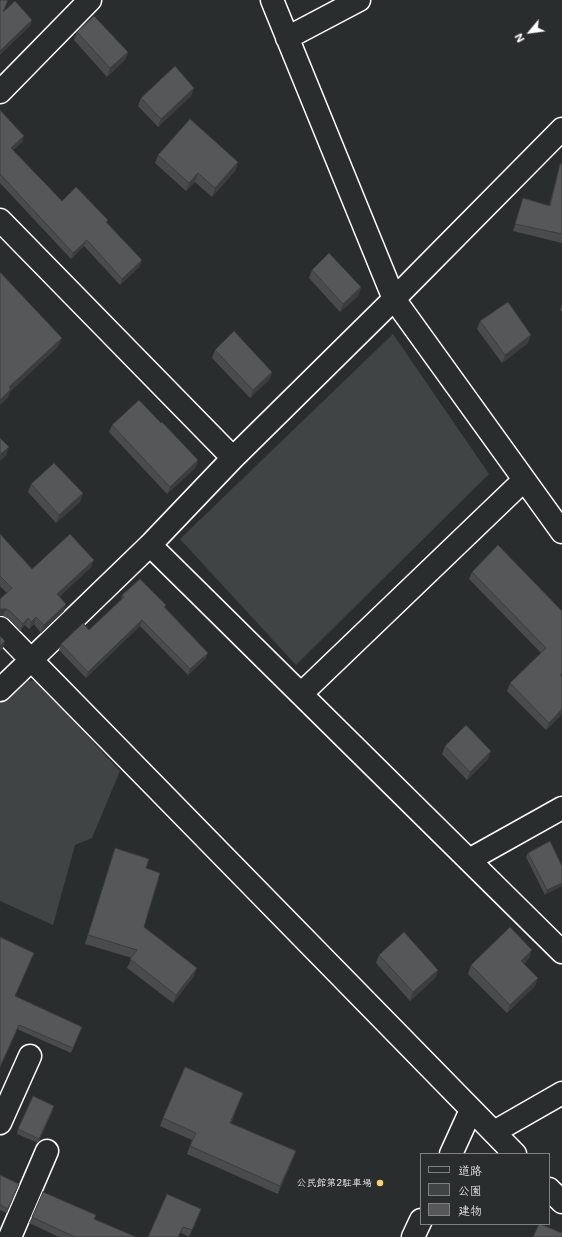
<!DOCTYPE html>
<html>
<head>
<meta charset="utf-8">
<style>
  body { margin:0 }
  #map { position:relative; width:562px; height:1237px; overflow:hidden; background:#2a2d2e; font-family:Mali,"Klee One",sans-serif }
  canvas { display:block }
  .legend { position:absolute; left:420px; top:1153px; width:130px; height:72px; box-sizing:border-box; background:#2a2d2e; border:1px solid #7f8182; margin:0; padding:5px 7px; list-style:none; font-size:12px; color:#fff }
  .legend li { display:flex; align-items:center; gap:8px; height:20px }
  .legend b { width:20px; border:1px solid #7f8182 }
  .north { position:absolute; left:510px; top:12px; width:40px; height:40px; -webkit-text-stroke:3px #2a2d2e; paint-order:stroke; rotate:241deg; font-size:11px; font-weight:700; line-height:16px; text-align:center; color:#fff }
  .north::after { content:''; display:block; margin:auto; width:14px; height:18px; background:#fff; clip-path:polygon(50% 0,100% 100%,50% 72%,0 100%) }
</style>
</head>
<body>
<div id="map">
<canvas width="562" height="1237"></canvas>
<ul class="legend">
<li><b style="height:5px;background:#2a2d2e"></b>道路</li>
<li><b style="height:11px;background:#414445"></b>公園</li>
<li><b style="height:11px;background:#555758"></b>建物</li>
</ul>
<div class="north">N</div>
</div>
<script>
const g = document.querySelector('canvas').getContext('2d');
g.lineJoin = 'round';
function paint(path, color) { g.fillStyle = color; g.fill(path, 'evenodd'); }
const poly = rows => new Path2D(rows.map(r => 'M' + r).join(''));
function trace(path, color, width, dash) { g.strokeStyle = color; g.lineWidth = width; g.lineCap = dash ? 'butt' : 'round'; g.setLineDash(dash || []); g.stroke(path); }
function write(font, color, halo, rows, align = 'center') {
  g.font = font + ' Mali,"Klee One",sans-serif'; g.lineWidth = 3; g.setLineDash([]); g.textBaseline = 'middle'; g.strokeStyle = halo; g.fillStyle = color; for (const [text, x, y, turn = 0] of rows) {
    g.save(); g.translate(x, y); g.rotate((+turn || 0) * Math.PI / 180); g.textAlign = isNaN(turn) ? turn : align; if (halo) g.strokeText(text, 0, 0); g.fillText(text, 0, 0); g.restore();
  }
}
const green = poly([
  [393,334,489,474,296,665,180,539],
  [20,680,36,681,120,771,92,838,75,845,53,925,0,901,0,700]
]);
const minor = poly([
  [272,0,394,299,562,532],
  [287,38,359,0],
  [0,92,90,0],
  [0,220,233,458],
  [150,545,562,952],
  [0,628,515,1154],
  [0,690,150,545,233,458,394,299,562,129],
  [301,694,524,480],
  [469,860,562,808],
  [0,1123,30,1056],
  [451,1154,471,1110],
  [549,1189,562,1202],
  [10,1237,47,1151],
  [413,1237,421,1220]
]);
const tertiary = poly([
  [494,1132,562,1093]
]);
const wall = poly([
  [77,32,128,52,125,60,107,77,74,40],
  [194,88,191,96,158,127,138,106,141,98],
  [0,110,22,142,13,150,62,201,108,220,107,223,142,260,139,267,120,285,84,246,71,259,0,183],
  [158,155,238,162,235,171,212,197,195,182,186,191,155,163],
  [560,164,562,164,562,243,513,231,523,198,549,206,558,172],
  [312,270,361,287,358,296,340,312,309,278],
  [562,304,562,311,560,311],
  [480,321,528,343,502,363,477,329],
  [215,350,272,372,269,380,250,398,212,358],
  [161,423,198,460,195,468,167,494,109,432,112,425],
  [31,484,83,493,80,502,56,523,28,492],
  [0,534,32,569,94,560,91,567,59,597,66,604,64,611,41,633,34,624,29,629,25,625,20,631,9,619,3,616,0,616,0,599,7,593,0,586],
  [472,572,562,611,562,714,546,730,507,691,510,683,541,653,469,579],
  [122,595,165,607,208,653,205,659,188,675,140,626,86,678,59,650,61,644,89,630,121,600],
  [445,746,491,751,488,759,467,780,442,754],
  [115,848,146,868,144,927,194,976,173,1003,127,968,132,958,85,944],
  [528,853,562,866,545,895,526,857],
  [532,950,529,958,524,964,538,978,535,986,507,1013,468,974,471,965],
  [379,955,438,970,435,978,410,1001,376,963],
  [15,997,80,1031,71,1053,17,1029],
  [243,1093,231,1123,296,1151,278,1194,187,1154,192,1140,160,1126,163,1118],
  [53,1110,38,1143,17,1134,18,1129],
  [0,1175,19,1184,7,1213,0,1210],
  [199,1215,189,1237,181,1233,148,1237],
  [32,1217,94,1219,136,1237,59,1237,29,1223]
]);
const shadedWall = poly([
  [32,20,30,26,0,55,0,51],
  [128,52,125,60,107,77,110,68],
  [194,88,191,96,158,127,161,119],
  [24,136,22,142,9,154,11,148],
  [238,162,235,171,212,197,215,188],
  [198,173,195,182,186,191,189,183],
  [87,240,84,246,71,259,73,253],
  [142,260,139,267,120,285,122,279],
  [361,287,358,296,340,312,343,304],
  [531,335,528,343,502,363,505,355],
  [62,338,58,347,10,392,8,398,0,405,0,400,9,387],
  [272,372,269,380,250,398,253,390],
  [9,447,6,456,0,461,0,455],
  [198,460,195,468,167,494,170,487],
  [83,493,80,502,56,523,59,515],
  [94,560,91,567,54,601,57,594],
  [66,604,64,611,41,633,44,625],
  [0,609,6,609,3,616,0,616],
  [36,617,34,624,29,629,31,622],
  [28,618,25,625,20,631,23,624],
  [142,620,140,626,86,678,88,672],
  [5,641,3,648,0,651,0,646],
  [208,653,205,659,188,675,190,669],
  [562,709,562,714,546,730,549,723],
  [491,751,488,759,467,780,470,772],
  [562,883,562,886,545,895,547,890],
  [532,950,529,958,518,969,521,961],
  [197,968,194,976,173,1003,176,995],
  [438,970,435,978,410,1001,413,992],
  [538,978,535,986,507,1013,510,1005],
  [296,1151,293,1159,278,1194,280,1186],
  [201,1209,199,1215,189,1237]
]);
const building = poly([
  [0,0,8,0,3,12,15,1,32,20,0,51,0,0],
  [94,16,128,52,110,68,77,32,94,16],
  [175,66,194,88,161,119,141,98,175,66],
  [0,110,24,136,11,148,62,201,76,187,108,220,106,222,142,260,122,279,87,240,73,253,0,174,0,110],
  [190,119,238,162,215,188,198,173,189,183,158,155,190,119],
  [560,164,562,164,562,234,515,224,523,198,550,206,560,164],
  [329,253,361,287,343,304,312,270,329,253],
  [0,272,62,338,9,387,11,389,0,400,0,272],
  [508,302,531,335,505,355,480,321,508,302],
  [234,331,272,372,253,390,215,350,234,331],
  [139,400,161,423,162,422,198,460,170,487,112,425,139,400],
  [0,438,9,447,0,455,0,438],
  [54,463,83,493,59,515,31,484,54,463],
  [0,534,32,569,70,534,94,560,57,594,66,604,44,625,36,617,31,622,28,618,23,624,11,612,6,609,0,609,0,599,12,588,0,576,0,534],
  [498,545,562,611,562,674,560,675,562,677,562,709,549,723,510,683,546,648,472,572,498,545],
  [140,579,166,605,164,607,208,653,190,669,142,620,88,672,61,644,83,623,89,630,124,597,122,595,140,579],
  [0,636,5,641,0,646,0,636],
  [466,725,491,751,470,772,445,746,466,725],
  [550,841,562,866,562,883,547,890,528,853,550,841],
  [115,848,149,859,146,868,160,873,144,927,197,968,176,995,130,959,137,950,88,935,115,848],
  [510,927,532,950,521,961,538,978,510,1005,471,965,510,927],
  [404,932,438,970,413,992,379,955,404,932],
  [0,937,34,953,15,996,82,1027,73,1048,19,1025,0,1067,0,937],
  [185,1067,243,1093,230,1123,296,1151,280,1186,190,1146,196,1133,163,1118,185,1067],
  [33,1096,54,1106,39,1139,18,1129,33,1096],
  [0,1175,19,1184,8,1209,0,1205,0,1175],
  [43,1192,96,1215,94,1219,136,1237,75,1237,32,1217,43,1192],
  [167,1194,201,1209,192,1230,183,1227,178,1237,148,1237,167,1194],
  [539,1224,540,1224,562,1233,562,1237,533,1237,539,1224]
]);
const markers = [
  [380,1183,4,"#ffd166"]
];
const poiNames = [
  ["公民館第2駐車場",372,1183]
];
paint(green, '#414445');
trace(minor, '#fff', 25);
trace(tertiary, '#fff', 25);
trace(minor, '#2a2d2e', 22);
trace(tertiary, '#2a2d2e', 22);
paint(wall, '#494b4c');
paint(shadedWall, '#3c3d3e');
paint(building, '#555758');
trace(building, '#3c3d3e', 1);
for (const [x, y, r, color] of markers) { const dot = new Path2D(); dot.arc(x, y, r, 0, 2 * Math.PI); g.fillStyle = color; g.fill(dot); trace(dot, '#2a2d2e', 1.5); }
write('10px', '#fff', '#2a2d2e', poiNames, 'right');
</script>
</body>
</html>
